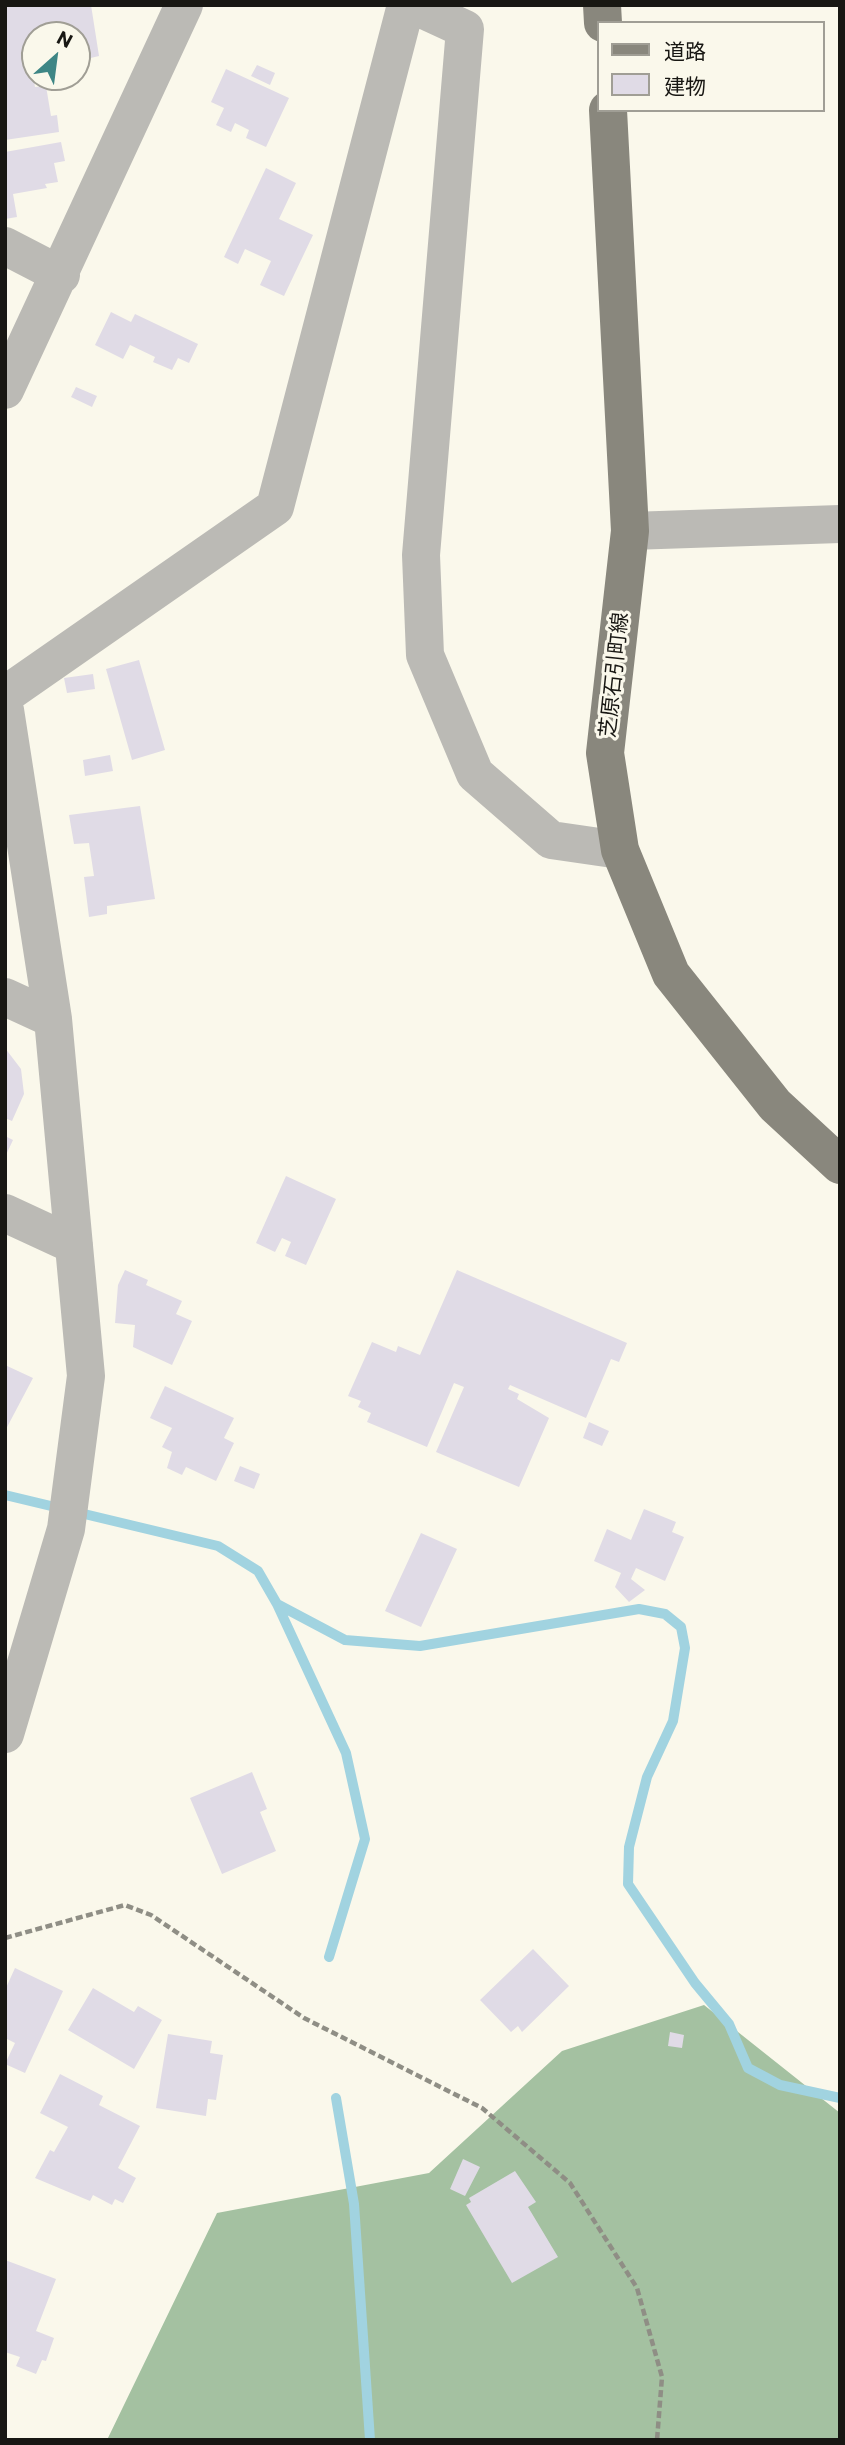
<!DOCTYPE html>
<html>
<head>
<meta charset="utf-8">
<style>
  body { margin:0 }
  #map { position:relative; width:845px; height:2445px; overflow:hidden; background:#faf8eb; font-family:Commissioner,"Noto Sans JP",sans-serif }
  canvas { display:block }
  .frame { position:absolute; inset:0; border:7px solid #181713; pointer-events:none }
  .legend { position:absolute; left:597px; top:21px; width:228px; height:91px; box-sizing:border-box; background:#faf8eb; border:2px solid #a09e95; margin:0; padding:9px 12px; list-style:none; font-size:21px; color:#181713 }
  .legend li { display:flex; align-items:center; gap:14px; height:35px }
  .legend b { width:35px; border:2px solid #a09e95 }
  .north { position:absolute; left:21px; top:21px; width:70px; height:70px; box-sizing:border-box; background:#faf8eb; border:2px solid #a09e95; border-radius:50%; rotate:28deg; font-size:19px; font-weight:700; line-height:28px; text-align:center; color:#181713 }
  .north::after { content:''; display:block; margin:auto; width:24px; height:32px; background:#3e8685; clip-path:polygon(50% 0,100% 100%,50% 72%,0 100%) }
</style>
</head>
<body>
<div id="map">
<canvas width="845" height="2445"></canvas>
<div class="frame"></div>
<ul class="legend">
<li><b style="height:9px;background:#89877d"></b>道路</li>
<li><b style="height:19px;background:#e0dbe6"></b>建物</li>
</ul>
<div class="north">N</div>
</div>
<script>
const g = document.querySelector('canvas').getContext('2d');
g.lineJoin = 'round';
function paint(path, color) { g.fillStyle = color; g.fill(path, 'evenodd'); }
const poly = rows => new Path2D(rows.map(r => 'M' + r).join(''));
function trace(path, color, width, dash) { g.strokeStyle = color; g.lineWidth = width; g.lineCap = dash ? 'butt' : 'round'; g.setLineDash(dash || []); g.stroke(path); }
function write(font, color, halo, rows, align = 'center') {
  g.font = font + ' Commissioner,"Noto Sans JP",sans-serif'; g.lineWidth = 6; g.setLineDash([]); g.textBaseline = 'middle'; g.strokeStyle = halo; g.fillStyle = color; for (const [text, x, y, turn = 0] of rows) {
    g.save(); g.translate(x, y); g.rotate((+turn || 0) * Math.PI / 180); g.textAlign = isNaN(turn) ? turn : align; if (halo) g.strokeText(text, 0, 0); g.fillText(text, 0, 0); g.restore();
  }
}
const forest = poly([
  [704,2005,840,2113,840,2440,107,2440,217,2213,429,2173,562,2051]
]);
const stream = poly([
  [5,1495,218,1546,258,1571,277,1604,346,1753,365,1839,329,1957],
  [277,1604,345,1640,420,1646,639,1609,665,1614,681,1627,685,1648,673,1721,647,1777,629,1847,628,1884,695,1983,729,2024,748,2068,780,2085,840,2098],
  [336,2098,354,2204,370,2440]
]);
const building = poly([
  [5,5,91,5,99,56,78,61,77,35,35,35,35,53,30,54,35,87,46,86,51,116,57,115,59,132,5,140],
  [257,65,275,73,270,85,251,76],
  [226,69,289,98,266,147,246,138,249,130,235,123,231,132,216,125,224,108,211,102],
  [61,142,65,161,54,163,58,182,45,184,47,188,13,194,17,217,5,219,5,152],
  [266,168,296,183,279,219,313,235,284,296,260,285,271,261,245,249,238,264,224,257],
  [111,312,131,322,135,314,198,344,189,363,178,358,172,370,153,362,155,357,130,345,123,359,95,345],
  [76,387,97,396,92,407,71,397],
  [139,660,165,750,132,760,106,669],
  [93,674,95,689,67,693,64,678],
  [110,755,113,771,85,776,83,760],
  [140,806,155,899,107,906,107,914,89,917,84,877,94,876,89,843,74,844,69,815],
  [5,1048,21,1069,24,1094,12,1121,5,1118],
  [5,1136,13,1140,5,1157],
  [286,1176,336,1199,306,1265,285,1256,291,1242,282,1238,275,1252,256,1243],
  [125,1270,148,1280,146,1285,182,1301,176,1314,192,1321,172,1365,133,1347,135,1325,115,1323,118,1285],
  [457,1270,627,1343,619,1362,611,1359,586,1418,510,1385,508,1389,519,1394,517,1399,549,1418,519,1487,436,1452,464,1387,454,1383,427,1447,367,1422,371,1413,358,1407,361,1401,348,1396,372,1342,396,1352,398,1346,420,1355],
  [5,1365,33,1378,5,1431],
  [165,1386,234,1418,224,1438,234,1443,216,1481,186,1467,182,1475,167,1468,172,1452,162,1447,172,1428,150,1418],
  [589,1422,609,1431,602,1446,583,1438],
  [240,1466,260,1474,254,1489,234,1481],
  [644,1509,676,1522,672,1532,684,1537,665,1581,636,1568,631,1579,645,1590,629,1602,615,1587,621,1573,594,1561,607,1529,631,1540],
  [421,1533,457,1549,421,1627,385,1611],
  [252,1772,267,1809,260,1812,276,1851,222,1874,190,1798],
  [533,1949,569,1986,522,2032,518,2026,511,2032,480,2000],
  [15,1968,63,1991,25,2073,5,2064,15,2043,5,2038,5,1990],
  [93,1988,134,2012,138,2006,162,2020,134,2069,68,2030],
  [670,2032,684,2035,682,2048,668,2046],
  [168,2034,212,2041,210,2053,223,2055,216,2100,208,2099,206,2116,156,2108],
  [60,2074,103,2096,99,2105,140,2126,118,2168,136,2178,123,2203,115,2199,112,2205,93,2195,90,2201,35,2178,50,2150,54,2152,68,2127,40,2113],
  [463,2159,480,2167,465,2196,450,2189],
  [515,2171,536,2202,528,2207,558,2257,512,2283,466,2205,471,2202,469,2198],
  [5,2260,56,2279,36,2331,54,2338,46,2361,42,2360,36,2374,16,2366,20,2357,5,2352]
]);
const path = poly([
  [5,1938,125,1905,151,1915,304,2018,482,2108,570,2183,637,2288,662,2377,657,2440]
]);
const minor = poly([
  [413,5,465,29,421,555,425,655,475,774,551,840,620,850],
  [5,246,61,275],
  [5,390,184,5],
  [630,531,840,524],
  [5,695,275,507,406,5],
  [5,710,53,1019,86,1376,66,1529,5,1734],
  [5,997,53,1019],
  [5,1213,74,1245]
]);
const major = poly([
  [602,5,603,23],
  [608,110,630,531,605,753,620,850,671,974,775,1105,840,1165]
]);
const streetNames = [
  ["芝原石引町線",614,675,-84]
];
paint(forest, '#a4c1a1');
trace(stream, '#a1d3e0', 10);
paint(building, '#e0dbe6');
trace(path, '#8f8e85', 4.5, [7, 3.5]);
trace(minor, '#bbbab5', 38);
trace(major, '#89877d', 38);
write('21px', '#181713', '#faf8eb', streetNames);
</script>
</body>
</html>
